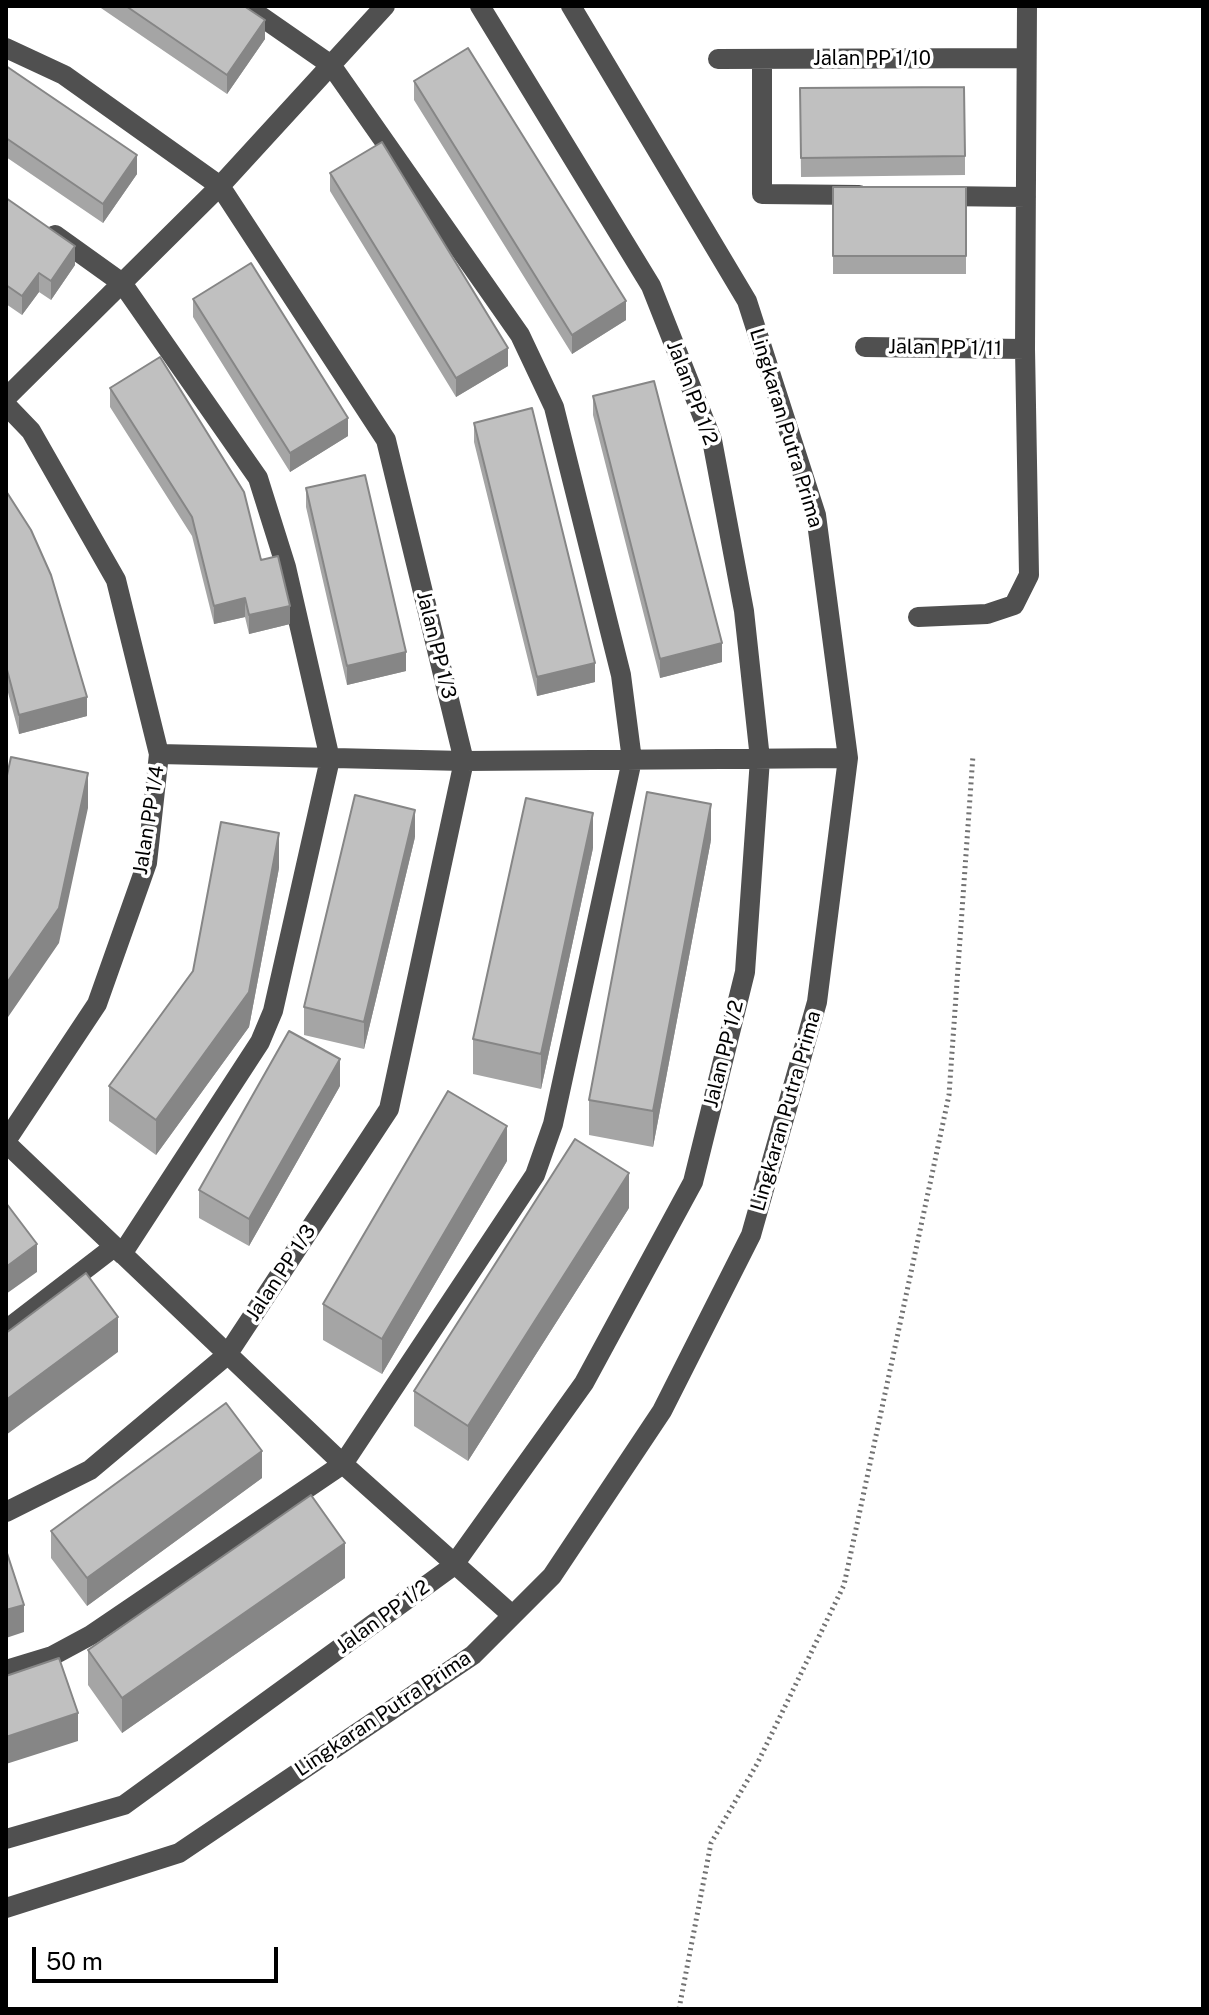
<!DOCTYPE html>
<html>
<head>
<meta charset="utf-8">
<style>
  body { margin:0 }
  #map { position:relative; width:1209px; height:2015px; overflow:hidden; background:#fff; font-family:"Public Sans",sans-serif }
  canvas { display:block }
  .frame { position:absolute; inset:0; border:8px solid #000; pointer-events:none }
  .scale { position:absolute; left:32px; top:1947px; width:246px; height:36px; box-sizing:border-box; border:4px solid #000; border-top:0; padding-left:10px; font-size:24px; line-height:28px; white-space:nowrap; color:#000; -webkit-text-stroke:6px #fff; paint-order:stroke }
</style>
</head>
<body>
<div id="map">
<canvas width="1209" height="2015"></canvas>
<div class="frame"></div>
<div class="scale">50 m</div>
</div>
<script>
const g = document.querySelector('canvas').getContext('2d');
g.lineJoin = 'round';
const poly = rows => new Path2D(rows.map(r => 'M' + r).join(''));
function trace(path, color, width, dash) { g.strokeStyle = color; g.lineWidth = width; g.lineCap = dash ? 'butt' : 'round'; g.setLineDash(dash || []); g.stroke(path); }
function paint(path, color) { g.fillStyle = color; g.fill(path, 'evenodd'); }
function write(font, color, halo, rows, align = 'center') {
  g.font = font + ' "Public Sans",sans-serif'; g.lineWidth = 7; g.setLineDash([]); g.textBaseline = 'middle'; g.strokeStyle = halo; g.fillStyle = color; for (const [text, x, y, turn = 0] of rows) {
    g.save(); g.translate(x, y); g.rotate((+turn || 0) * Math.PI / 180); g.textAlign = isNaN(turn) ? turn : align; if (halo) g.strokeText(text, 0, 0); g.fillText(text, 0, 0); g.restore();
  }
}
const path = poly([
  [679,2009,711,1843,757,1764,844,1585,949,1095,973,755]
]);
const minor = poly([
  [6,48,64,75,220,186,386,440,464,761,389,1109,227,1355,90,1470,6,1512],
  [718,59,1026,58],
  [762,59,762,194,859,195],
  [939,196,1026,197],
  [55,235,122,283,258,478,286,567,330,759,273,1011,260,1042,122,1254],
  [865,347,1025,349],
  [6,398,220,186,385,6],
  [6,405,31,431,116,580,159,754,147,863,97,1004,6,1141],
  [918,617,987,614,1014,605,1029,575,1025,349,1027,6],
  [159,754,464,761,848,758],
  [6,1143,343,1464,512,1615],
  [6,1330,114,1247],
  [6,1670,52,1656,91,1635,343,1464,535,1175,553,1124,632,760,621,675,554,407,520,335,331,65,246,6],
  [6,1839,124,1805,453,1566,584,1383,693,1182,745,972,760,759,744,611,712,440,651,286,480,6],
  [6,1908,179,1853,473,1655,552,1576,662,1411,751,1235,817,1002,848,758,816,515,747,301,571,6]
]);
const wall = poly([
  [98,6,244,6,265,39,227,94],
  [6,66,137,174,103,223,6,157],
  [414,81,626,320,572,354,414,100],
  [800,88,965,156,965,175,801,177],
  [330,173,508,366,456,397,330,191],
  [833,187,966,187,966,274,833,274],
  [6,198,75,265,51,300,39,292,22,315,6,304],
  [193,299,348,436,290,472,193,317],
  [110,388,261,560,290,624,249,634,245,617,214,624,192,536,110,407],
  [593,396,722,662,660,678,593,415],
  [474,423,595,682,537,696,474,442],
  [306,488,406,671,347,685,306,507],
  [6,491,87,716,19,734,6,685],
  [415,837,364,1049,304,1035,304,1007],
  [711,840,653,1147,589,1135,589,1100],
  [593,848,541,1089,473,1074,473,1039],
  [279,868,249,1027,156,1155,109,1121,109,1086,193,971],
  [340,1086,249,1246,199,1218,199,1190],
  [507,1161,382,1374,323,1340,323,1304],
  [629,1208,468,1461,414,1426,414,1391],
  [262,1478,87,1606,51,1558,51,1531],
  [345,1578,122,1733,88,1685,88,1650]
]);
const shadedWall = poly([
  [265,20,265,39,227,94,227,75],
  [137,155,137,174,103,223,103,204],
  [75,246,75,265,51,300,51,281],
  [39,273,39,292,22,315,22,296],
  [626,301,626,320,572,354,572,335],
  [508,348,508,366,456,397,456,378],
  [348,418,348,436,290,472,290,453],
  [245,598,245,617,214,624,214,606],
  [290,606,290,624,249,634,249,615],
  [722,643,722,662,660,678,660,659],
  [406,652,406,671,347,685,347,666],
  [595,663,595,682,537,696,537,677],
  [87,697,87,716,19,734,19,715],
  [88,773,88,808,59,943,6,1020,6,984],
  [711,804,711,840,653,1147,653,1111],
  [415,810,415,837,364,1049,364,1022],
  [593,813,593,848,541,1089,541,1054],
  [279,833,279,868,249,1027,156,1155,156,1120],
  [340,1059,340,1086,249,1246,249,1219],
  [507,1126,507,1161,382,1374,382,1339],
  [629,1173,629,1208,468,1461,468,1426],
  [37,1244,37,1272,6,1294,6,1267],
  [118,1317,118,1352,6,1435,6,1400],
  [262,1451,262,1478,87,1606,87,1578],
  [345,1543,345,1578,122,1733,122,1698],
  [24,1605,24,1632,6,1638,6,1610],
  [78,1713,78,1741,6,1764,6,1737]
]);
const building = poly([
  [126,6,244,6,265,20,227,75,126,6],
  [468,48,626,301,572,335,414,81,468,48],
  [6,66,137,155,103,204,6,138,6,66],
  [964,87,965,156,801,158,800,88,964,87],
  [382,142,508,348,456,378,330,173,382,142],
  [833,187,966,187,966,256,833,256,833,187],
  [6,198,75,246,51,281,39,273,22,296,6,285,6,198],
  [251,263,348,418,290,453,193,299,251,263],
  [160,357,244,492,261,560,278,556,290,606,249,615,245,598,214,606,192,517,110,388,160,357],
  [654,381,722,643,660,659,593,396,654,381],
  [532,408,595,663,537,677,474,423,532,408],
  [365,475,406,652,347,666,306,488,365,475],
  [6,491,31,530,51,575,87,697,19,715,6,666,6,491],
  [11,757,88,773,59,908,6,984,6,780,11,757],
  [647,792,711,804,653,1111,589,1100,647,792],
  [355,795,415,810,364,1022,304,1007,355,795],
  [526,798,593,813,541,1054,473,1039,526,798],
  [221,822,279,833,249,992,156,1120,109,1086,193,971,221,822],
  [289,1031,340,1059,249,1219,199,1190,289,1031],
  [448,1091,507,1126,382,1339,323,1304,448,1091],
  [575,1139,629,1173,468,1426,414,1391,575,1139],
  [6,1203,37,1244,6,1267,6,1203],
  [86,1273,118,1317,6,1400,6,1333,86,1273],
  [226,1403,262,1451,87,1578,51,1531,226,1403],
  [311,1495,345,1543,122,1698,88,1650,311,1495],
  [6,1550,24,1605,6,1610,6,1550],
  [59,1658,78,1713,6,1737,6,1676,59,1658]
]);
const streetNames = [
  ["Jalan PP 1/10",872,59],
  ["Jalan PP 1/11",945,348,1],
  ["Jalan PP 1/2",692,393,69],
  ["Lingkaran Putra Prima",786,428,73],
  ["Jalan PP 1/3",436,645,76],
  ["Jalan PP 1/4",149,820,-81],
  ["Jalan PP 1/2",724,1054,-76],
  ["Lingkaran Putra Prima",786,1111,-74],
  ["Jalan PP 1/3",281,1273,-57],
  ["Jalan PP 1/2",383,1617,-36],
  ["Lingkaran Putra Prima",383,1714,-34]
];
trace(path, '#727272', 5, [2, 4]);
trace(minor, '#505050', 20);
paint(wall, '#a5a5a5');
paint(shadedWall, '#868686');
paint(building, '#c0c0c0');
trace(building, '#868686', 2);
write('20px', '#000', '#fff', streetNames);
</script>
</body>
</html>
